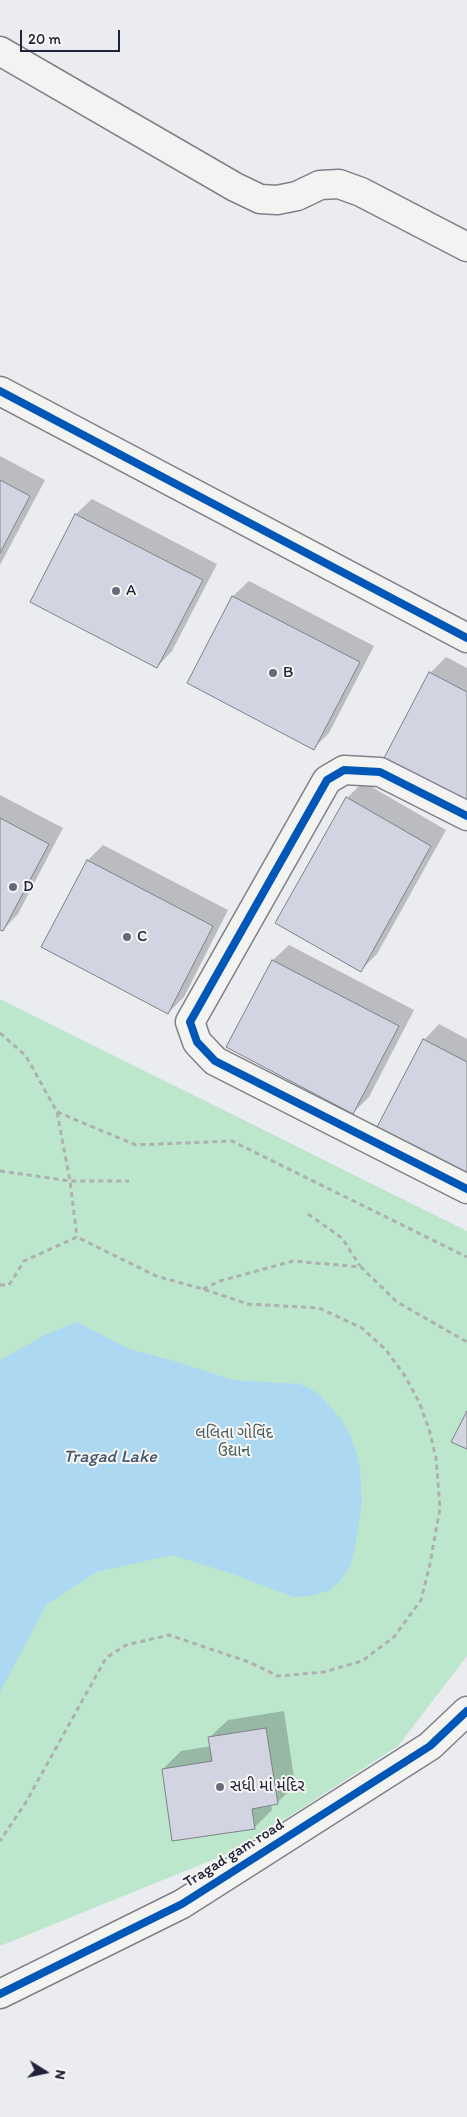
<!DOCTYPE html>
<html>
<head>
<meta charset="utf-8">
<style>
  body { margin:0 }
  #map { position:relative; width:467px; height:2117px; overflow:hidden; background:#eaecef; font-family:Itim,sans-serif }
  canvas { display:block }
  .north { position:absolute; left:20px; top:2047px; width:50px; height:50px; -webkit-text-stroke:4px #f6f6f2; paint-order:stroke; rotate:100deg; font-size:14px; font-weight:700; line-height:20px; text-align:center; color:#22223b }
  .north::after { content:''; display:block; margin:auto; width:18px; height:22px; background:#22223b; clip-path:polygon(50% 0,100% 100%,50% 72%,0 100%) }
  .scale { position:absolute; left:20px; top:30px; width:100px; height:22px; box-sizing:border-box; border:2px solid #22223b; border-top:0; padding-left:6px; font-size:15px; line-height:18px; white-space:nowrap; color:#22223b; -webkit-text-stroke:4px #f6f6f2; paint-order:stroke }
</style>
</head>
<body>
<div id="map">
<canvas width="467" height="2117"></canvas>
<div class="north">N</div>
<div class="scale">20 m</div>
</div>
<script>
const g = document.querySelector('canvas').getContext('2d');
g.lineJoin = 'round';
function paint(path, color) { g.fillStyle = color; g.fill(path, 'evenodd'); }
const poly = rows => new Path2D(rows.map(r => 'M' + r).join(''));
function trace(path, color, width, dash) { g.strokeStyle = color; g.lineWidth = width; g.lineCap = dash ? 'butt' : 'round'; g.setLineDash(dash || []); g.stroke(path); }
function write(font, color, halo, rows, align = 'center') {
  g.font = font + ' Itim,"Noto Sans Gujarati",sans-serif'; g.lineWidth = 4; g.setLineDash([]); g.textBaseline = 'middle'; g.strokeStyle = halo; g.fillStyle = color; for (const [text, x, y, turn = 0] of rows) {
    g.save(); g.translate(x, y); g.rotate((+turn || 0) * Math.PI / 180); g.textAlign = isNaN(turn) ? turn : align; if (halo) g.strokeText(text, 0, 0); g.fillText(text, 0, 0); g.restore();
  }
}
const green = poly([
  [0,999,467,1231,467,1656,398,1746,237,1850,0,1946]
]);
const water = poly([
  [77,1322,129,1349,181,1363,233,1380,300,1384,318,1393,341,1419,350,1434,356,1452,360,1469,362,1504,355,1547,350,1567,339,1582,328,1591,310,1596,293,1597,233,1574,172,1555,97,1572,47,1604,0,1692,0,1360,45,1335]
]);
const shadow = poly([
  [0,456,45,480,0,565],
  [92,499,217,564,172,651,157,667,31,601,76,514],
  [249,581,374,646,329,733,314,748,188,683,233,596],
  [446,657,467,668,467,802,385,760,430,673],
  [363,782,446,830,377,954,361,970,347,798],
  [0,795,63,828,18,914,3,930,0,929],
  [103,845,228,910,184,997,168,1013,88,860],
  [289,945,414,1010,369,1097,353,1113,228,1047,273,960],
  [439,1024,467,1039,467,1173,424,1040],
  [284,1711,295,1785,277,1803,271,1804,272,1810,254,1828,163,1769,181,1751,211,1746,209,1738,228,1720]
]);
const building = poly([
  [0,480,30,496,0,553,0,480],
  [75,514,203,580,157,668,30,602,75,514],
  [232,596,360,662,314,750,187,683,232,596],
  [429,672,467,692,467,804,383,760,429,672],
  [346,797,431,846,361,972,275,923,346,797],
  [0,818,49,844,3,931,0,930,0,818],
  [87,860,213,926,168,1014,41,947,87,860],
  [272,960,399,1026,353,1114,226,1047,272,960],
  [423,1039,467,1062,467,1174,377,1127,423,1039],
  [467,1411,467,1449,451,1442,467,1411],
  [266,1728,278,1804,252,1809,255,1829,172,1841,162,1769,212,1761,208,1737,266,1728]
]);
const path = poly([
  [0,1033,26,1056,57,1112,70,1181,77,1237],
  [57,1112,136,1145,232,1141,467,1257],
  [0,1171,70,1181,129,1181],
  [308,1214,342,1238,360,1266],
  [0,1285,9,1285,24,1261,77,1237,156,1276,203,1289,248,1304,319,1308,362,1328,386,1350,405,1376,419,1402,429,1429,436,1458,440,1508,430,1564,421,1600,394,1637,362,1661,324,1672,278,1676,249,1662,169,1635,126,1645,106,1658,26,1802,0,1841],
  [203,1289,220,1281,293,1261,361,1267,397,1302,467,1342]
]);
const minor = poly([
  [0,51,235,187,260,199,277,200,297,196,320,185,339,184,361,192,467,247],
  [0,391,467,638],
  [467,816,380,772,344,770,327,780,190,1022,197,1042,215,1061,467,1189],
  [0,1994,182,1904,430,1746,467,1711]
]);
const cycleway = poly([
  [0,391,467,638],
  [467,816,380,772,344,770,327,780,190,1022,197,1042,215,1061,467,1189],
  [0,1994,182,1904,430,1746,467,1711]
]);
const markers = [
  [116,591,5,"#68697a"],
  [273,673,5,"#68697a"],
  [13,887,5,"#68697a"],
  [127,937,5,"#68697a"],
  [220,1787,5,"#68697a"]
];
const poiNames = [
  ["A",126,591],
  ["B",283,673],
  ["D",23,887],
  ["C",137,937],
  ["સધી માં મંદિર",230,1787]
];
const parkNames = [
  ["લલિતા ગોવિંદ",234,1434],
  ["ઉદ્યાન",234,1452]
];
const streetNames = [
  ["Tragad gam road",234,1854,-32]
];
const waterNames = [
  ["Tragad Lake",110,1457]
];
paint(green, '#bde7cd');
paint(water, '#acd8f2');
paint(shadow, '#0003');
paint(building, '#d2d5e1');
trace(building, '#808188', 1);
trace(minor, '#808188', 31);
trace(path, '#aeafb1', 3, [5, 4]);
trace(minor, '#f3f4f2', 28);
trace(cycleway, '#0057b8', 8);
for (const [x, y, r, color] of markers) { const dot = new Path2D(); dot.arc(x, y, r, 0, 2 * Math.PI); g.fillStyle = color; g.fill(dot); trace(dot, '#f6f6f2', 2); }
write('16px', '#22223b', '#f6f6f2', poiNames, 'left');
write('16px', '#465c5f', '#f6f6f2', parkNames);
write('16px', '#22223b', '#f6f6f2', streetNames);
write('italic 18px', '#445672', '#f6f6f2', waterNames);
</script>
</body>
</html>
